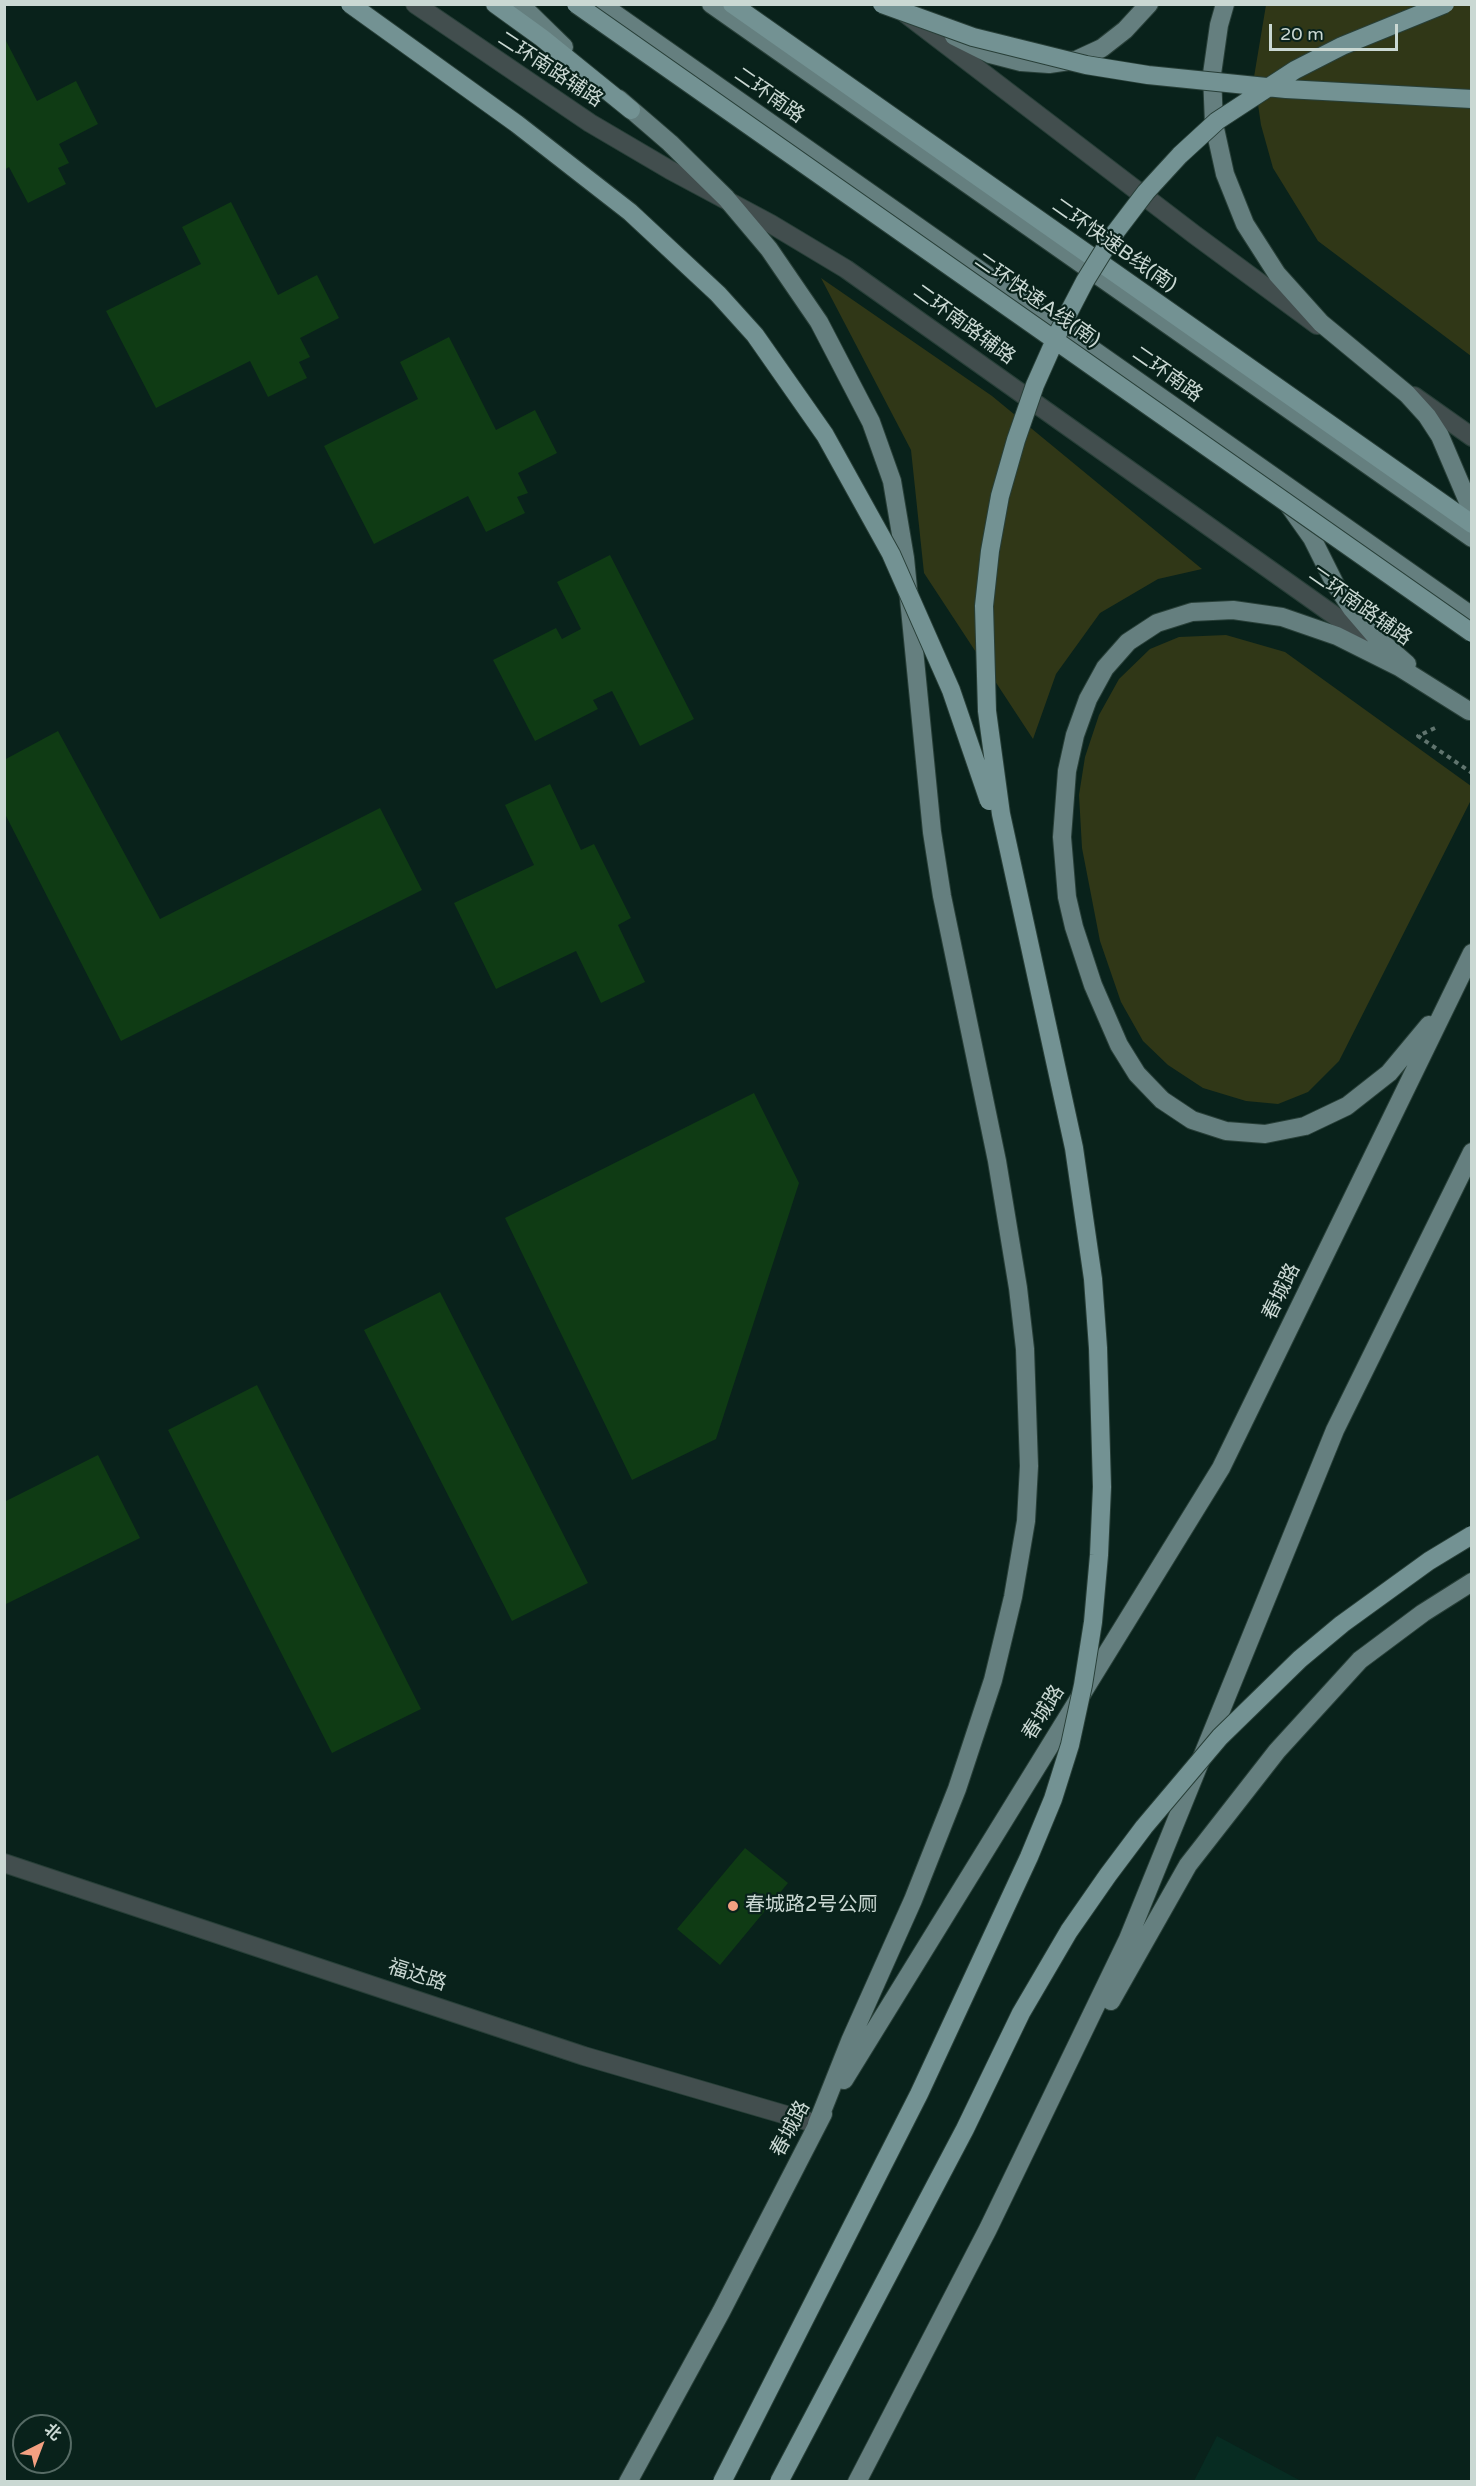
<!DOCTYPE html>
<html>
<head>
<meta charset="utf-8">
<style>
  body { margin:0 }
  #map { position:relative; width:1476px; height:2486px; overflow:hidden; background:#09221b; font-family:"Varela Round","Noto Sans SC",sans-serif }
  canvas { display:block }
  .frame { position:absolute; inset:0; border:6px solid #cad8d3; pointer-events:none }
  .north { position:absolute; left:12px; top:2414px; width:60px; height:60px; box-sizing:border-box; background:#09221b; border:2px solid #566b65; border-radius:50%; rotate:42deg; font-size:16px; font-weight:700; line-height:24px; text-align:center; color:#cad8d3 }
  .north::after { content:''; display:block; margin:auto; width:21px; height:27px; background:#f3a081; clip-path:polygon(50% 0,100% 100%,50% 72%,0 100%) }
  .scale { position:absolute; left:1269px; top:24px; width:129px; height:27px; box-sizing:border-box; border:3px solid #cad8d3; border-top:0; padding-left:8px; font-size:18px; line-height:21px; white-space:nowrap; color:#cad8d3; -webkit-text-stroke:4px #09221b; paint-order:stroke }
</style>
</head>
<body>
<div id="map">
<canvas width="1476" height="2486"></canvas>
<div class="frame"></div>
<div class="north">北</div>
<div class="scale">20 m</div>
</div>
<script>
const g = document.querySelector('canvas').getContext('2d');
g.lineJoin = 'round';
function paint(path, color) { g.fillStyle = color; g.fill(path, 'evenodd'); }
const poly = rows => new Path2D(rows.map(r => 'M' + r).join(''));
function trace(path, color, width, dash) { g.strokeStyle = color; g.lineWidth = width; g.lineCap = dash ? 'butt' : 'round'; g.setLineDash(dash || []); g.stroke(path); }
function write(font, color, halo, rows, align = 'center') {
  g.font = font + ' "Varela Round","Noto Sans SC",sans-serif'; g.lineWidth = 4.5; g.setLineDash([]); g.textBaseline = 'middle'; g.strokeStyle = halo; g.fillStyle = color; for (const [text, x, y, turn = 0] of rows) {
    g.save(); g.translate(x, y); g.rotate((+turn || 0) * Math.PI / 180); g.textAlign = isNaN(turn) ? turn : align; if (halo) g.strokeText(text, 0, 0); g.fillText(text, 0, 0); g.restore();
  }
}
const built = poly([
  [1217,2436,1301,2481,1194,2481]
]);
const green = poly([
  [1266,5,1471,5,1471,356,1318,241,1273,168,1261,125,1254,77],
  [821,278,992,396,1202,569,1158,579,1100,613,1056,674,1033,739,924,573,911,450],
  [1226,635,1285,652,1471,786,1471,800,1339,1061,1308,1092,1278,1104,1246,1101,1203,1088,1168,1065,1143,1041,1121,1002,1100,941,1082,848,1079,795,1085,757,1099,715,1119,679,1150,649,1179,637]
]);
const building = poly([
  [4,37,37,101,76,81,98,124,59,144,69,163,58,168,66,184,28,203,9,167,4,170],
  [231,202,278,295,317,275,339,318,300,338,310,357,299,362,307,378,268,397,250,361,156,408,106,311,201,264,182,227],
  [449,337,496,430,535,410,557,453,518,473,528,493,517,497,525,513,486,532,468,496,374,544,324,446,418,399,400,362],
  [610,555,694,719,640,746,612,691,593,700,598,709,535,741,493,660,556,628,562,639,581,629,557,582],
  [58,731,160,919,380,808,422,890,121,1041,4,812,4,760],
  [550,784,581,850,594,844,631,918,618,925,645,982,601,1003,576,951,496,989,454,903,534,865,505,805],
  [754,1093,799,1183,716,1439,632,1480,505,1218],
  [440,1292,588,1583,512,1621,364,1330],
  [257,1385,421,1709,332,1753,168,1430],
  [98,1455,140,1538,4,1605,4,1502],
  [745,1848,788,1883,720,1965,677,1929]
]);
const path = poly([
  [1435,728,1418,736,1472,773]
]);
const street = poly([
  [415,4,590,123,670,170,771,224,846,269,1383,650],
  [906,14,1195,235,1317,325],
  [1414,396,1472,437],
  [4,1863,584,2056,817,2124]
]);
const primary = poly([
  [520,4,564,47],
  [601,4,1472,616],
  [711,4,1472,538],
  [1225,4,1219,25,1212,74,1214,124,1225,174,1245,224,1277,274,1321,323,1407,394,1427,416,1440,436,1472,511],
  [954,36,990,54,1021,62,1049,64,1076,60,1102,48,1125,30,1149,4],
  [619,99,670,143,726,198,769,249,819,322,871,422,892,481,905,558,932,832,942,896,997,1161,1018,1288,1025,1349,1029,1466,1026,1521,1013,1597,993,1680,957,1789,913,1900,850,2041,817,2124],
  [1290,507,1312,538,1335,584,1352,609,1376,637,1407,664],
  [1429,1025,1389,1073,1347,1106,1305,1126,1265,1134,1226,1131,1192,1120,1162,1100,1137,1074,1119,1045,1093,985,1074,927,1067,897,1062,837,1067,771,1075,735,1088,699,1105,668,1128,642,1157,623,1192,612,1233,610,1282,617,1337,636,1399,667,1469,711],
  [1111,2001,1188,1865,1277,1751,1360,1660,1423,1613,1472,1582],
  [844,2080,1221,1468,1472,953],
  [628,2482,721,2312,823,2114],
  [857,2482,988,2229,1128,1939,1335,1430,1472,1152]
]);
const highway = poly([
  [495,4,542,38,631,110],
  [732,4,1472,524]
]);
const highwayBridge = poly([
  [350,4,517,124,630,212,718,294,755,335,825,435,891,554,951,690,989,801],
  [576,4,1472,633],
  [882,4,973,37,1086,65,1148,75,1286,89,1472,99],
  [722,2482,919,2094,1029,1857,1053,1799,1070,1745,1083,1685,1093,1622,1099,1555,1102,1487,1098,1348,1093,1279,1074,1148,1001,814,987,711,984,606,990,551,1000,496,1016,440,1035,385,1059,331,1085,281,1114,234,1146,192,1180,155,1217,121,1295,70,1342,46,1445,4],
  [779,2482,965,2129,1021,2013,1069,1931,1108,1875,1144,1827,1220,1737,1300,1659,1342,1624,1429,1561,1472,1535]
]);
const markers = [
  [733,1906,6,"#f3a081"]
];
const streetNames = [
  ["二环南路辅路",550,70,33],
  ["二环南路",769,96,35],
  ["二环快速B线(南)",1114,246,35],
  ["二环快速A线(南)",1037,301,35],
  ["二环南路辅路",964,325,36],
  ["二环南路",1167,375,35],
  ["二环南路辅路",1360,607,35],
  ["春城路",1282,1292,-64],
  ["春城路",1044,1713,-58],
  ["福达路",417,1976,18],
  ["春城路",791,2129,-62]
];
const poiNames = [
  ["春城路2号公厕",745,1906]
];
paint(built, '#072c22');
paint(green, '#303717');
paint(building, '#0f3b14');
trace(street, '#283f38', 20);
trace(primary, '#283f38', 20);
trace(highway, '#283f38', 20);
trace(path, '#60746e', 4, [4.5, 4.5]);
trace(street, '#424e4e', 18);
trace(primary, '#657f7f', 18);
trace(highway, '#739293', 18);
trace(highwayBridge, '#283f38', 20, []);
trace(highwayBridge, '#739293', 18);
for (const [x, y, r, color] of markers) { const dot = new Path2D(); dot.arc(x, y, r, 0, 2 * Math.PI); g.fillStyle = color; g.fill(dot); trace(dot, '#09221b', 2); }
write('20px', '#cad8d3', '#09221b', streetNames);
write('20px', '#cad8d3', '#09221b', poiNames, 'left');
</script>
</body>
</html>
